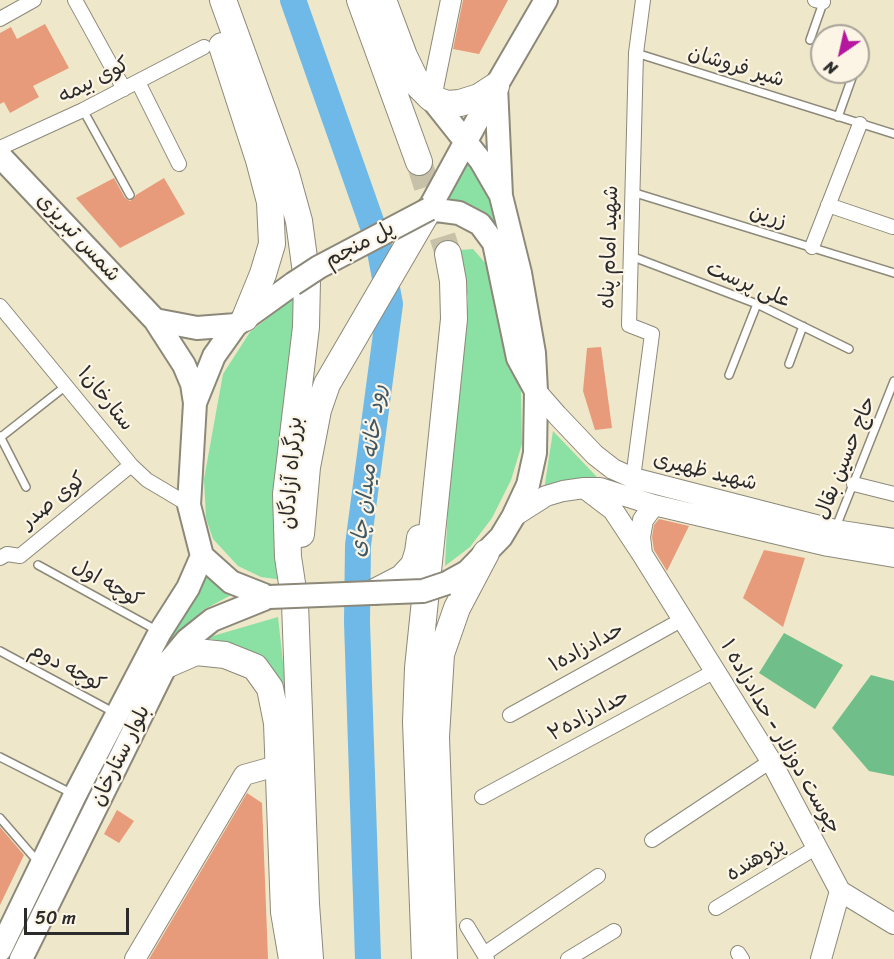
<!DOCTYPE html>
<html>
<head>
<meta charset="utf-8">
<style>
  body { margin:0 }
  #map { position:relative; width:894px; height:959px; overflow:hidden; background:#eee7c9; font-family:Sriracha,sans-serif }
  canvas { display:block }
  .north { position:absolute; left:810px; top:24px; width:60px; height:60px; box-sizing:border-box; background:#fcf5e5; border:2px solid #a8a49b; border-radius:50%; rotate:214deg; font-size:16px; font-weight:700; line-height:24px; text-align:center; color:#2b2b2b }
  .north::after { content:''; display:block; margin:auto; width:21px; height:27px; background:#b5179e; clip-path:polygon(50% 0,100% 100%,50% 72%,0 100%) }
  .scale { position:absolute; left:24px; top:908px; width:105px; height:27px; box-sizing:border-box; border:3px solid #2b2b2b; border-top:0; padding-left:8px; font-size:18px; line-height:21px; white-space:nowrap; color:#2b2b2b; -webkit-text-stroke:4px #fcf5e5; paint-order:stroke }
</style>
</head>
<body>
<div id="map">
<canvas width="894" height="959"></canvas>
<div class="north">N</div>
<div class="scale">50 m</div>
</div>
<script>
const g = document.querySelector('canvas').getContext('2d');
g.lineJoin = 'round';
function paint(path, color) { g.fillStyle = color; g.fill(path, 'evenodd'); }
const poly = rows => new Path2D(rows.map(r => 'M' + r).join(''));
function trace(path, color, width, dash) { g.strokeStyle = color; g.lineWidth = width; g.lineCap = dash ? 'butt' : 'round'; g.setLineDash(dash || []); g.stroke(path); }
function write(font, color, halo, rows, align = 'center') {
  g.font = font + ' Sriracha,"Playpen Sans Arabic",sans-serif'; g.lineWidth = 4.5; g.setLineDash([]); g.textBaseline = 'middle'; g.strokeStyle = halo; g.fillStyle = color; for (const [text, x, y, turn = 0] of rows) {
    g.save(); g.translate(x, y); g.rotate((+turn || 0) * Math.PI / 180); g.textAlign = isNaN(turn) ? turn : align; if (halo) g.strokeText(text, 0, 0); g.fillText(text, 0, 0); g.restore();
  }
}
const green = poly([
  [467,159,491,195,501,242,446,200],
  [473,249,487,265,509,313,521,392,522,444,511,480,492,518,470,547,445,566,448,507,463,360,468,299,461,250],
  [301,292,283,580,261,577,238,566,213,539,206,518,204,479,223,374,250,332],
  [553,431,597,477,544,490],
  [207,576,235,593,203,610,187,625,153,673,149,671,180,615],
  [278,617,287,699,275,675,259,659,234,644,206,638]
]);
const forest = poly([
  [784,633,843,665,815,709,759,673],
  [871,675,894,681,894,776,869,771,832,728]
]);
const river = poly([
  [293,0,378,241,390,304,358,545,357,622,368,959]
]);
const building = poly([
  [463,0,508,0,479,54,453,49],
  [45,24,69,68,33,86,39,97,10,113,4,102,0,104,0,33,11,27,17,39],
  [114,178,125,198,130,201,134,198,136,195,164,178,185,214,120,248,76,198],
  [601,347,612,428,595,430,583,391,587,348],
  [659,519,689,526,667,571,654,550,652,537,654,525],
  [764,550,805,558,783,627,743,598],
  [247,793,262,803,268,959,149,959],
  [117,810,134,821,119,843,104,834],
  [0,827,24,855,0,905]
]);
const highwayTunnel = poly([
  [419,162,448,254]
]);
const lane = poly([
  [810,40,824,0],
  [636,53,894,134],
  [858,62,863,48],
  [83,110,130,195],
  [838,117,854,72],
  [632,192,894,273],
  [631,256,757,304,849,349],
  [789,364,803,326],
  [729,375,757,304],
  [0,436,26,487],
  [1,437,67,385],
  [836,527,894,381],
  [38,565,158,631],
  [0,651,115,713],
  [0,757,73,794],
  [0,818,39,863]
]);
const street = poly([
  [75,0,124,89],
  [815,0,823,2],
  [0,19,34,0],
  [138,82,179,164],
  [0,148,83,110,204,47],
  [828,205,893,227],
  [812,247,860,124],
  [0,306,131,465,147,480,189,505],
  [633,478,652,334,629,325,636,53,643,0],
  [854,484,894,494],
  [0,558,7,554,20,556,131,465],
  [510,715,683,619],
  [482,797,715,671],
  [652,840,771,761],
  [716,908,817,847],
  [467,926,487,959],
  [738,953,742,959],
  [484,954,598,876],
  [568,959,614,931]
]);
const secondary = poly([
  [431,98,451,0],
  [536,391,557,415,595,455,613,469,633,478,835,530,894,539],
  [584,488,613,510,642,554,640,537,643,520,654,505],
  [513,517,546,496,563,491,584,488,600,488,654,505,828,546,894,557],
  [642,554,771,761,840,891,894,924],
  [135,959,244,775,280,765],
  [821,959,840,891]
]);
const primary = poly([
  [496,86,546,0],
  [431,98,481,161,499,192],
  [0,156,155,320,184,365,192,384,195,403],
  [155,320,197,328,236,325],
  [447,583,467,572,501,537,513,517,528,485,535,453,536,391,518,358,494,243,480,224,459,213,429,209,496,86,501,196,520,273,534,353,536,391],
  [269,597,231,582,202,556,189,505,195,403,214,356,236,325,293,284],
  [0,950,75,795,160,632,188,588,202,556],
  [21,959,166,665,187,640,212,620,269,597]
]);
const highway = poly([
  [223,0,286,174,299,221,307,280,306,327,286,494,288,557,295,603,306,904,310,959],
  [360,0,419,162],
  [383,0,404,56,418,85,431,98,447,104,460,103,479,97,496,86],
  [222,46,259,160,270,202,272,244,263,274,245,318],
  [301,534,307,467,318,410,327,384,429,209],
  [375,592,402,578,414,565,418,552,420,538],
  [166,665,196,652,225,655,255,667,270,688,277,723,284,912,292,959],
  [425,959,416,722,418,668,454,319,453,281,448,254],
  [444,959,436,737,441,654,457,608,486,553]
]);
const primaryBridge = poly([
  [293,284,319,267,429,209],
  [269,597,423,591,447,583]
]);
const streetNames = [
  ["شیر فروشان",736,67,17],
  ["کوی بیمه",94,81,-27],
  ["زرین",768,217,17],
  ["شمس تبریزی",78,238,47],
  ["پل منجم",360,245,-28],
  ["شهید امام پناه",610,247,-88],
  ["علی پرست",748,285,23],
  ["ستارخان۱",105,399,51],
  ["حاج حسین بقال",846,458,-68],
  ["شهید ظهیری",705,472,14],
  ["بزرگراه آزادگان",292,473,-86],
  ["کوی صدر",54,501,-39],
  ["کوچه اول",107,584,29],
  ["حدادزاده۱",586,648,-29],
  ["کوچه دوم",67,668,28],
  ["حدادزاده۲",588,716,-28],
  ["چوست دوزلار - حدادزاده ۱",780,737,60],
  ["بلوار ستارخان",121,756,-64],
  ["پژوهنده",756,860,-31]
];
const waterNames = [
  ["رود خانه میدان چای",369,471,-83]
];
paint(green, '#8be0a3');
paint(forest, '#70be89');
trace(river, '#6eb9e7', 26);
paint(building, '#e79b7a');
trace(highwayTunnel, '#c7c1a9', 26, [26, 13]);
trace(lane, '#8c897a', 10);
trace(street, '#8c897a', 16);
trace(secondary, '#8c897a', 22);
trace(primary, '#8c897a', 26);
trace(highway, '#8c897a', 28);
trace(lane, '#fff', 7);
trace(street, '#fff', 14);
trace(secondary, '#fff', 20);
trace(primary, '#fff', 22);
trace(highway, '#fff', 26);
trace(primaryBridge, '#8c897a', 26, []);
trace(primaryBridge, '#fff', 22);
write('21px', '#2b2b2b', '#fcf5e5', streetNames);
write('italic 22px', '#3f5663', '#fcf5e5', waterNames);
</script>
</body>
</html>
